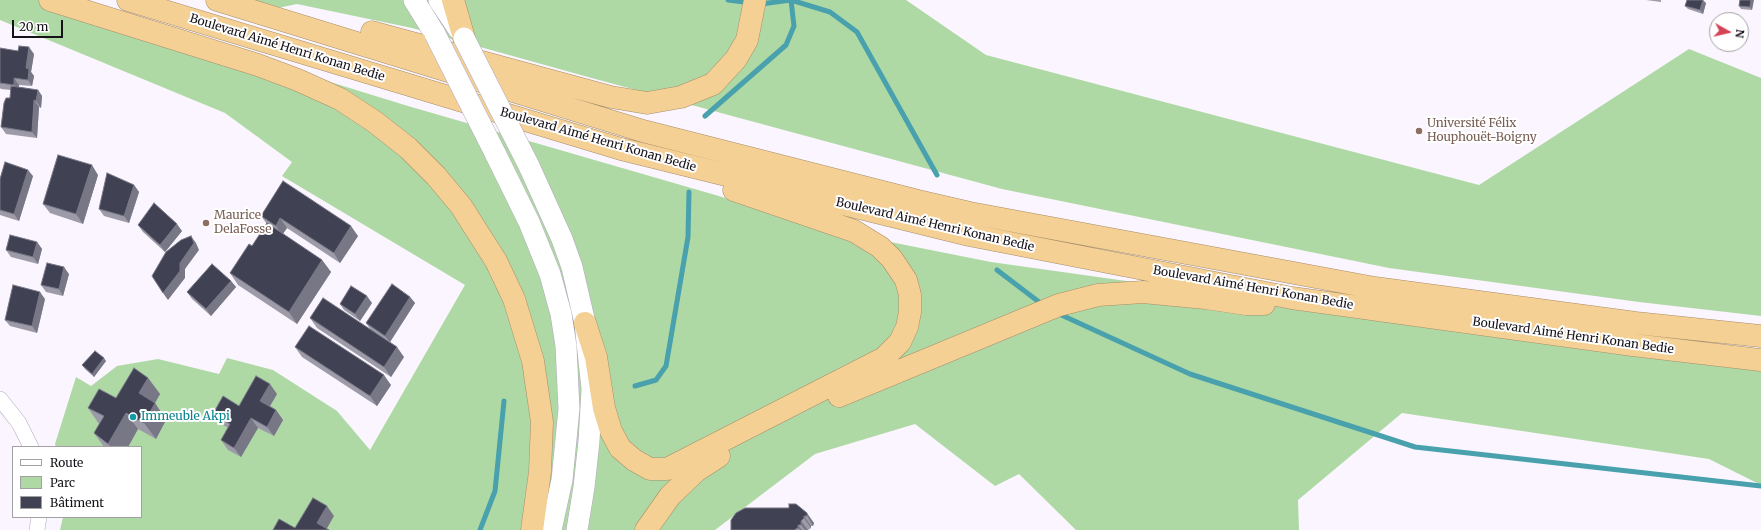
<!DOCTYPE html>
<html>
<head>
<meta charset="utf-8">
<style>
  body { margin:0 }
  #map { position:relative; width:1761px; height:530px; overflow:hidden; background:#faf5fe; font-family:Merriweather,serif }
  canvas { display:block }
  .legend { position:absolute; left:12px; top:446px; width:130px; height:72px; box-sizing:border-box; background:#fff; border:1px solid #a2a0a3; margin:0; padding:5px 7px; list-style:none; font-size:12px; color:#161219 }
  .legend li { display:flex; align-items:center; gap:8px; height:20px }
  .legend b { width:20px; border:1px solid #a2a0a3 }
  .north { position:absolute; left:1709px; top:12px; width:40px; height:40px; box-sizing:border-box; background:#fff; border:1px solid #a2a0a3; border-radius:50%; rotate:98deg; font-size:11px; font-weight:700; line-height:16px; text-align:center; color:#161219 }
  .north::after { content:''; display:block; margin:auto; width:14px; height:18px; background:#d54454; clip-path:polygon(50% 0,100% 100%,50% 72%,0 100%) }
  .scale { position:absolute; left:12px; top:20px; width:51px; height:18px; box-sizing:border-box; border:2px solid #161219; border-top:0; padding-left:5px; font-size:12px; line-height:14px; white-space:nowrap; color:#161219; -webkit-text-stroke:3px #fff; paint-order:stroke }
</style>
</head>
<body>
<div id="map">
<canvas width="1761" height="530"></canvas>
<ul class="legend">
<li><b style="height:5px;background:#fff"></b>Route</li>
<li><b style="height:11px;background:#afd9a4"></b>Parc</li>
<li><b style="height:11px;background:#404153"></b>Bâtiment</li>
</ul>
<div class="north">N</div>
<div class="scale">20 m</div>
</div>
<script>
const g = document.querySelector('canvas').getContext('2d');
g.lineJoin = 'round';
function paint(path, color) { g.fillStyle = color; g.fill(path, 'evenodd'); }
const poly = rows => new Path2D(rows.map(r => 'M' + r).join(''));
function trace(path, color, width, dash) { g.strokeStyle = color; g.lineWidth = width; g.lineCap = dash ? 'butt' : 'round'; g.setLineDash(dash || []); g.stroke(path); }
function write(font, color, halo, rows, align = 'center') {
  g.font = font + ' Merriweather,serif'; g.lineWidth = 4; g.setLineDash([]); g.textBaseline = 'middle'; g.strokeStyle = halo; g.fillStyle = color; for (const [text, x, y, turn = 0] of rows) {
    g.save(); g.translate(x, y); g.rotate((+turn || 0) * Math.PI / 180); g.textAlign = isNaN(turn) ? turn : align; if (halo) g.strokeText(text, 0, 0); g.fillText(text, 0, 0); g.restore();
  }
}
const green = poly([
  [0,0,64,0,408,106,850,234,991,262,1383,317,1761,367,1761,485,1709,459,1402,413,1298,500,1299,530,1076,530,1019,474,995,486,915,424,815,454,715,530,60,530,63,517,141,517,141,447,56,447,55,444,76,377,91,386,117,366,158,359,219,374,227,358,273,370,337,411,370,450,465,285,282,176,292,162,225,113,0,20],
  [251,0,906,0,986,55,1479,185,1689,49,1761,78,1761,316,1639,302,1389,268,1002,189,588,77,412,28,297,4,278,8]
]);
const stream = poly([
  [728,0,744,2],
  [761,4,791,0,830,12,857,32,937,175],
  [705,116,786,45,794,26,791,0],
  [997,270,1043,305],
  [1057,313,1190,374,1415,447,1761,486],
  [635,386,656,380,666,366,688,237,689,192],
  [480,530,495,491,504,401]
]);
const minor = poly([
  [0,399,19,423,31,447],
  [37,530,39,517]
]);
const secondary = poly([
  [414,0,435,34],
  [439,0,459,30],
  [495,153,529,222,550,274,561,314,566,346,569,409,562,480,551,530],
  [529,166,562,239,572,267,585,323,592,389,589,441,584,487,577,530]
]);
const motorway = poly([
  [50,0,258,65,298,80,340,99,375,122,408,148,436,176,461,206,496,261,514,299,533,361,542,422,540,472,532,530],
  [128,0,621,149,969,235,1292,298,1633,345,1761,360],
  [217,0,643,131,918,201,970,213,1375,288,1636,323,1761,336],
  [453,0,464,38],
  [372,32,611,97,647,103,681,97,713,84,736,59,747,40,755,0],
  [585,323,596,357,604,408,611,431,620,448,634,460,650,469,667,469,884,358,900,342,907,327,910,312,910,295,906,280,892,259,880,247,854,231,734,190],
  [839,396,1059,305,1098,295,1143,292,1206,298,1246,304,1264,304],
  [646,530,670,496,696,471,719,456]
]);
const secondaryBridge = poly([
  [435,34,495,153],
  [464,38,529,166]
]);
const wall = poly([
  [1646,0,1661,0,1661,2],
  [1740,0,1753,0,1752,10,1741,9,1739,6],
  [1706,3,1703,14,1688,9,1685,6],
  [0,51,34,54,31,72,34,76,32,86,19,85,19,87,38,90,42,96,41,108,39,107,37,138,6,134,1,127,10,98,11,90,1,89,0,88],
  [98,175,83,224,50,213,43,204],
  [33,176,19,221,0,215,0,179],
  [283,181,358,236,340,263,287,228,283,234,322,260,331,272,297,324,238,285,230,273,252,246,267,224,261,216],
  [134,185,139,192,129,223,104,216,99,209],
  [138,225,182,231,165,252,143,232],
  [37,242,42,249,38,264,11,257,6,250],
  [69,274,63,296,46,292,41,285],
  [231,281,236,287,211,316,192,299,187,292],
  [410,297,415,303,390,342,371,330,366,323],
  [45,299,37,333,10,326,5,320],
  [372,303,360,321,344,310,340,304],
  [310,318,404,357,391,377,317,328],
  [295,347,391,385,377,406,302,357],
  [106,361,94,377,85,369,82,365],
  [148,378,160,394,155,403,166,420,156,439,138,429,128,447,104,447,94,433,99,424,88,408,116,398],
  [277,394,270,406,276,410,283,420,274,436,258,428,241,457,228,450,221,440,228,428,220,423,213,414],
  [796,504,814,523,813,526,811,526,811,528,808,530,731,530,789,508]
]);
const shadedWall = poly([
  [1703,0,1706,3,1703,14,1700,10],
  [1751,0,1754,0,1752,10,1750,7],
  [29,47,34,54,31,72,34,76,32,86,28,80,26,68],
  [14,78,19,85,18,91,14,85],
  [38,90,42,96,41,108,36,101],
  [34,100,39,107,37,138,32,132],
  [92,165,98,175,83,224,76,214],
  [28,170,33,176,19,221,14,214],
  [134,185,139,192,129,223,124,216],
  [280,218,287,228,282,235,276,226],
  [177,224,182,231,165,252,160,245],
  [351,226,358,236,340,263,334,253],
  [191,236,196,243,199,250,185,269,185,278,168,300,163,293],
  [37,242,42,249,38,264,33,257],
  [322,260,331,272,297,324,289,312],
  [64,267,69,274,63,296,59,289],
  [231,281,236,287,211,316,206,309],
  [40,292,45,299,37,333,32,326],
  [367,296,372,303,360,321,355,314],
  [410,297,415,303,390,342,385,336],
  [397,347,404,357,391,377,384,367],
  [104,358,106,361,94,377,92,374],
  [384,375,391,385,377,406,370,396],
  [148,378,160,394,151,410,139,393],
  [270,384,277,394,267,411,260,401],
  [155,403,166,420,156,439,144,423],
  [276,410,283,420,274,436,267,427],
  [126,413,138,429,128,447,111,447,108,444],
  [251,418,258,428,241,457,234,448],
  [327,506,334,516,326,530,317,523],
  [807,513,814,523,813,526,807,516],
  [804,516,811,526,811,528,804,518],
  [801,521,808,530,805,530,801,525],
  [798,525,802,530,800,530,798,528]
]);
const building = poly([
  [1687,0,1703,0,1700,10,1685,6,1687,0],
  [1740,0,1751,0,1750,7,1739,6,1740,0],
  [19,46,29,47,26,68,29,69,28,80,14,78,14,85,0,83,0,48,18,51,19,46],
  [11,86,38,90,36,101,34,100,32,132,1,127,4,103,6,98,10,98,11,86],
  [58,155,92,165,76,214,43,204,58,155],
  [5,162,28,170,14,214,0,210,0,179,5,162],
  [107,173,134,185,124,216,99,209,107,173],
  [283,181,351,226,334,253,280,218,276,226,261,216,283,181],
  [154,203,177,224,160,245,138,225,154,203],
  [267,223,322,260,289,312,230,273,249,244,252,246,267,223],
  [10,235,37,242,33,257,6,250,10,235],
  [191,236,194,243,180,263,180,271,163,293,152,276,166,252,181,240,191,236],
  [47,263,64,267,59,289,41,285,47,263],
  [212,264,231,281,206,309,187,292,212,264],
  [392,284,410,297,385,336,366,323,392,284],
  [13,285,40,292,32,326,5,320,13,285],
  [351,286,367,296,355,314,340,304,351,286],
  [323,298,397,347,384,367,310,318,323,298],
  [309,326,384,375,370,396,295,347,309,326],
  [95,351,104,358,92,374,82,365,95,351],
  [134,368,148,378,139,393,155,403,144,423,126,413,108,444,94,433,104,416,88,408,99,389,116,398,134,368],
  [256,376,270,384,260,401,276,410,267,427,251,418,234,448,221,440,230,424,213,414,223,396,239,406,256,376],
  [313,498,327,506,317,523,329,530,273,530,279,519,295,528,313,498],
  [789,504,796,504,807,513,807,516,804,516,804,518,801,521,801,525,798,525,798,528,794,530,731,530,731,520,736,513,745,508,789,508,789,504]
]);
const markers = [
  [1419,131,4,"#8d6e63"],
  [206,223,4,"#8d6e63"],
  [133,417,4,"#0f9aa8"]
];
const streetNames = [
  ["Boulevard Aimé Henri Konan Bedie",287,48,17],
  ["Boulevard Aimé Henri Konan Bedie",598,140,16],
  ["Boulevard Aimé Henri Konan Bedie",935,225,13],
  ["Boulevard Aimé Henri Konan Bedie",1253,288,10],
  ["Boulevard Aimé Henri Konan Bedie",1573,336,8]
];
const educationNames = [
  ["Université Félix",1427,124],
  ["Houphouët-Boigny",1427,138],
  ["Maurice",214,216],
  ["DelaFosse",214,230]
];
const cultureNames = [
  ["Immeuble Akpi",141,417]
];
paint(green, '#afd9a4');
trace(stream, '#48a1ac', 5);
trace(minor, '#b2a9bd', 16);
trace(secondary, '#b2a9bd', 22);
trace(motorway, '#a78e6a', 23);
trace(minor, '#fff', 15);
trace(secondary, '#fff', 21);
trace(motorway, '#f5d095', 22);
trace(secondaryBridge, '#b2a9bd', 22, []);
trace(secondaryBridge, '#fff', 21);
paint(wall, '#9d9ba8');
paint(shadedWall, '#787786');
paint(building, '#404153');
trace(building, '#787786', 1);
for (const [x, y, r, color] of markers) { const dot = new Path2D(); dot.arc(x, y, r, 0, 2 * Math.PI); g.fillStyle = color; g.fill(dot); trace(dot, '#fff', 1.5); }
write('12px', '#161219', '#fff', streetNames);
write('12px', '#785e54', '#fff', educationNames, 'left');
write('12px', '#0d838f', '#fff', cultureNames, 'left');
</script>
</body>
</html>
